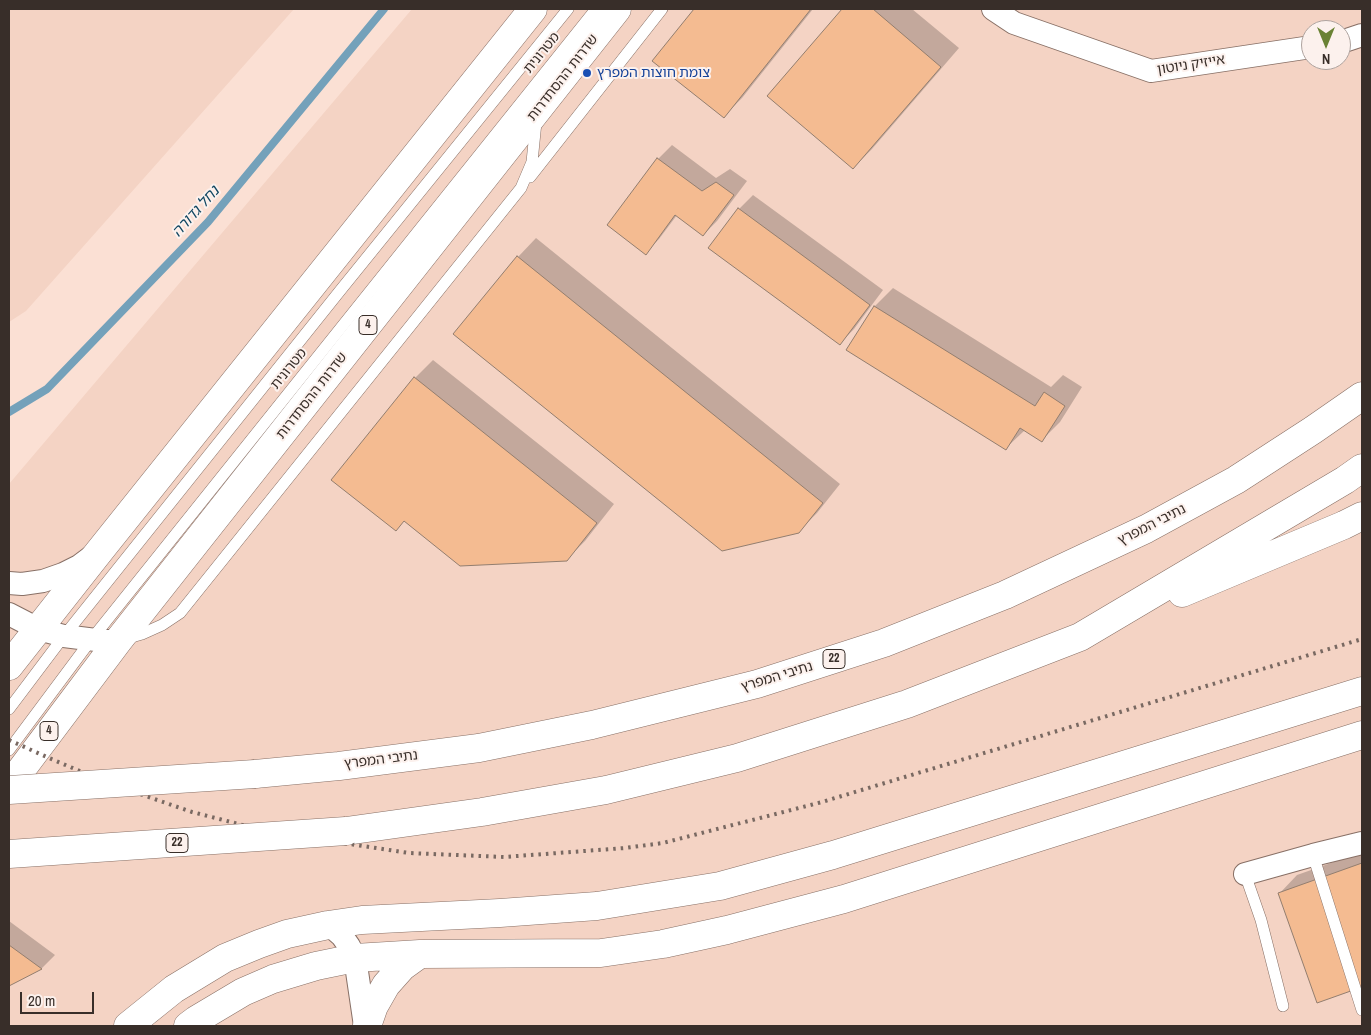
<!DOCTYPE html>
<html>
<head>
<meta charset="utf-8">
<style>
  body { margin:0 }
  #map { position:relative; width:1371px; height:1035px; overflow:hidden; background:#fbe0d4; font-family:"Archivo Narrow",sans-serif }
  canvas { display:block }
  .frame { position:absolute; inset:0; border:10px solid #382e29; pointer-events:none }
  .north { position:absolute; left:1301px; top:20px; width:50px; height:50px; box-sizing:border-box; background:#fcf1ed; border:1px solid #aea39f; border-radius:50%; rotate:180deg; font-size:14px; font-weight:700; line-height:20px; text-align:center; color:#382e29 }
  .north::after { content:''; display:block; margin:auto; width:18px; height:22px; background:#6a8234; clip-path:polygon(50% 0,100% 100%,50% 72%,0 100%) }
  .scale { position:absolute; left:20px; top:992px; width:74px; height:22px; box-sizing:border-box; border:2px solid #382e29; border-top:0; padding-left:6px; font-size:15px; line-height:18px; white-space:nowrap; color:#382e29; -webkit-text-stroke:4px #fcf1ed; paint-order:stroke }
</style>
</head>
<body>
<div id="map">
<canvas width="1371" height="1035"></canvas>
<div class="frame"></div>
<div class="north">N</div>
<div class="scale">20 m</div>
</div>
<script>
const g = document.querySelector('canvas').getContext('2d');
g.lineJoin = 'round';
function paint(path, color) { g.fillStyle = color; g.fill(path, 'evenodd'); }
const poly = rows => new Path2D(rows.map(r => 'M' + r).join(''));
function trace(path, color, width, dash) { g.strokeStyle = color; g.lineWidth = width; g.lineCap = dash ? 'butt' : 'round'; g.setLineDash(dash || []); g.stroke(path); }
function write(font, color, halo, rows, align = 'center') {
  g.font = font + ' "Archivo Narrow","Noto Sans Hebrew",sans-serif'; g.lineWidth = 4; g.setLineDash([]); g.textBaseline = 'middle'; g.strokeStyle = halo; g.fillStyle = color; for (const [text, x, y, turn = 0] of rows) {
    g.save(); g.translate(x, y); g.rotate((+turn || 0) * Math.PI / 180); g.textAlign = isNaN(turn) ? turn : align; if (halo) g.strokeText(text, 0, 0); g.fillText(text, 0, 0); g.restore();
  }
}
const built = poly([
  [9,9,294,9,26,311,9,322],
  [412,9,1362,9,1362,1026,9,1026,9,484],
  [1311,30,1341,30,1341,60,1311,60]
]);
const shadow = poly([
  [696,9,813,9,742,98,724,116,654,61],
  [844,9,912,9,959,48,872,149,853,168,769,96],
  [672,145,716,178,730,169,747,181,717,221,703,235,677,215,659,239,645,253,658,159],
  [753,195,883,290,854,329,840,343,710,248,739,209],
  [536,238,840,484,817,513,798,532,455,334,518,257],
  [893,288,1051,387,1063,375,1082,387,1060,422,1042,440,1025,430,1006,448,848,349,875,306],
  [433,360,614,504,585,541,566,560,405,520,415,378],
  [1362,852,1362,986,1318,1002,1279,894,1297,875],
  [9,921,55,955,42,968,9,984]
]);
const stream = poly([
  [9,412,47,389,208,222,384,9]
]);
const building = poly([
  [694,9,811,9,724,118,652,61,694,9],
  [842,9,873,9,941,67,853,169,767,96,842,9],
  [657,158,702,191,716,182,734,195,703,236,675,215,646,255,607,225,657,158],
  [738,208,870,305,840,345,708,248,738,208],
  [517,256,823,503,799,533,722,551,453,334,517,256],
  [874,306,1035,406,1044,392,1065,406,1042,442,1020,428,1006,450,846,350,874,306],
  [414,377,597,523,567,561,460,566,404,521,396,531,331,480,414,377],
  [1362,863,1362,987,1317,1003,1278,893,1362,863],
  [9,945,42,969,9,986,9,945]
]);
const service = poly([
  [530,177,662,9],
  [128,638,142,634,162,625,180,613,521,188,532,162,536,122],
  [9,709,64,636,339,292,568,9],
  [9,750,91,640,596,9],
  [1313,855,1362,1010],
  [1245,874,1261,920,1283,1006]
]);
const minor = poly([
  [993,9,1014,23,1151,71,1311,47],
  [1341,42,1362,35],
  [9,583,22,584,43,581,63,574,79,566,91,557],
  [9,614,38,629,64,636,104,641,118,641],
  [1245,874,1313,855,1362,843],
  [328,925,334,929,342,936,349,946,355,958,365,1026]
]);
const tertiary = poly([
  [128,1026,174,989,225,958,259,944,287,934,328,925,362,920,500,913,597,906,720,886,833,855,1362,691],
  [188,1026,196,1020,243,992,273,979,316,966,355,958,420,954,601,953,663,944,727,930,844,899,1362,735],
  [367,1026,374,1006,386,985,402,967,420,954]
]);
const trunk = poly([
  [9,666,98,553,533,9],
  [9,786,118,641,617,9]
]);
const motorway = poly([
  [1182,593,1344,525,1362,516],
  [255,774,339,766,479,748,592,725,757,684,884,643,1005,595,1146,529,1236,480,1313,430,1362,396],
  [346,831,482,812,606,790,737,758,907,704,1080,637,1345,480,1362,468]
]);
const rail = poly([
  [9,740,49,758,108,783,192,812,270,832,409,853,504,857,625,848,663,843,822,802,1362,639]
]);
const motorwayBridge = poly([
  [9,790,255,774],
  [9,854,346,831]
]);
const markers = [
  [587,73,5,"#1a4fb4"]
];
const shields = [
  [368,325,18],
  [834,659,22],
  [49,731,18],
  [177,843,22]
];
const shieldNames = [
  ["4",368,325],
  ["22",834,659],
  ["4",49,731],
  ["22",177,843]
];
const streetNames = [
  ["מטרונית",542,53,-51],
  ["אייזיק ניוטון",1191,65,-9],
  ["שדרות ההסתדרות",563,78,-52],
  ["מטרונית",289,369,-51],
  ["שדרות ההסתדרות",312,396,-52],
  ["נתיבי המפרץ",1152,525,-27],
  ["נתיבי המפרץ",777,677,-17],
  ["נתיבי המפרץ",381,760,-7]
];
const transitNames = [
  ["צומת חוצות המפרץ",597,73]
];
const waterNames = [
  ["נחל גדורה",196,212,-48]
];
paint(built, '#f4d3c4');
paint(shadow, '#0003');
trace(stream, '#74a1ba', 8);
paint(building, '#f4bb91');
trace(building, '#937e6f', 1);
trace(service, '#887066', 12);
trace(minor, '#887066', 24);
trace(tertiary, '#887066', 29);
trace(trunk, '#887066', 29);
trace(motorway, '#887066', 29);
trace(service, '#fff', 11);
trace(minor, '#fff', 22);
trace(tertiary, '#fff', 28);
trace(trunk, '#fff', 28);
trace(motorway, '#fff', 28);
trace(rail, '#796962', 4, [2.5, 5]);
trace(motorwayBridge, '#887066', 29, []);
trace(motorwayBridge, '#fff', 28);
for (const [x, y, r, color] of markers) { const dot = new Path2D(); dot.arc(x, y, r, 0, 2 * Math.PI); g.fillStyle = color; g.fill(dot); trace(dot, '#fcf1ed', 2); }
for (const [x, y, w] of shields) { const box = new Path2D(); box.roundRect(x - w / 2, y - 9.5, w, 19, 4); g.fillStyle = '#fcf1ed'; g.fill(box); trace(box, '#382e29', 1); }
write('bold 12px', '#382e29', null, shieldNames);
write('14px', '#382e29', '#fcf1ed', streetNames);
write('14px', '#164399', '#fcf1ed', transitNames, 'left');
write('italic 15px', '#114762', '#fcf1ed', waterNames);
</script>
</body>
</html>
